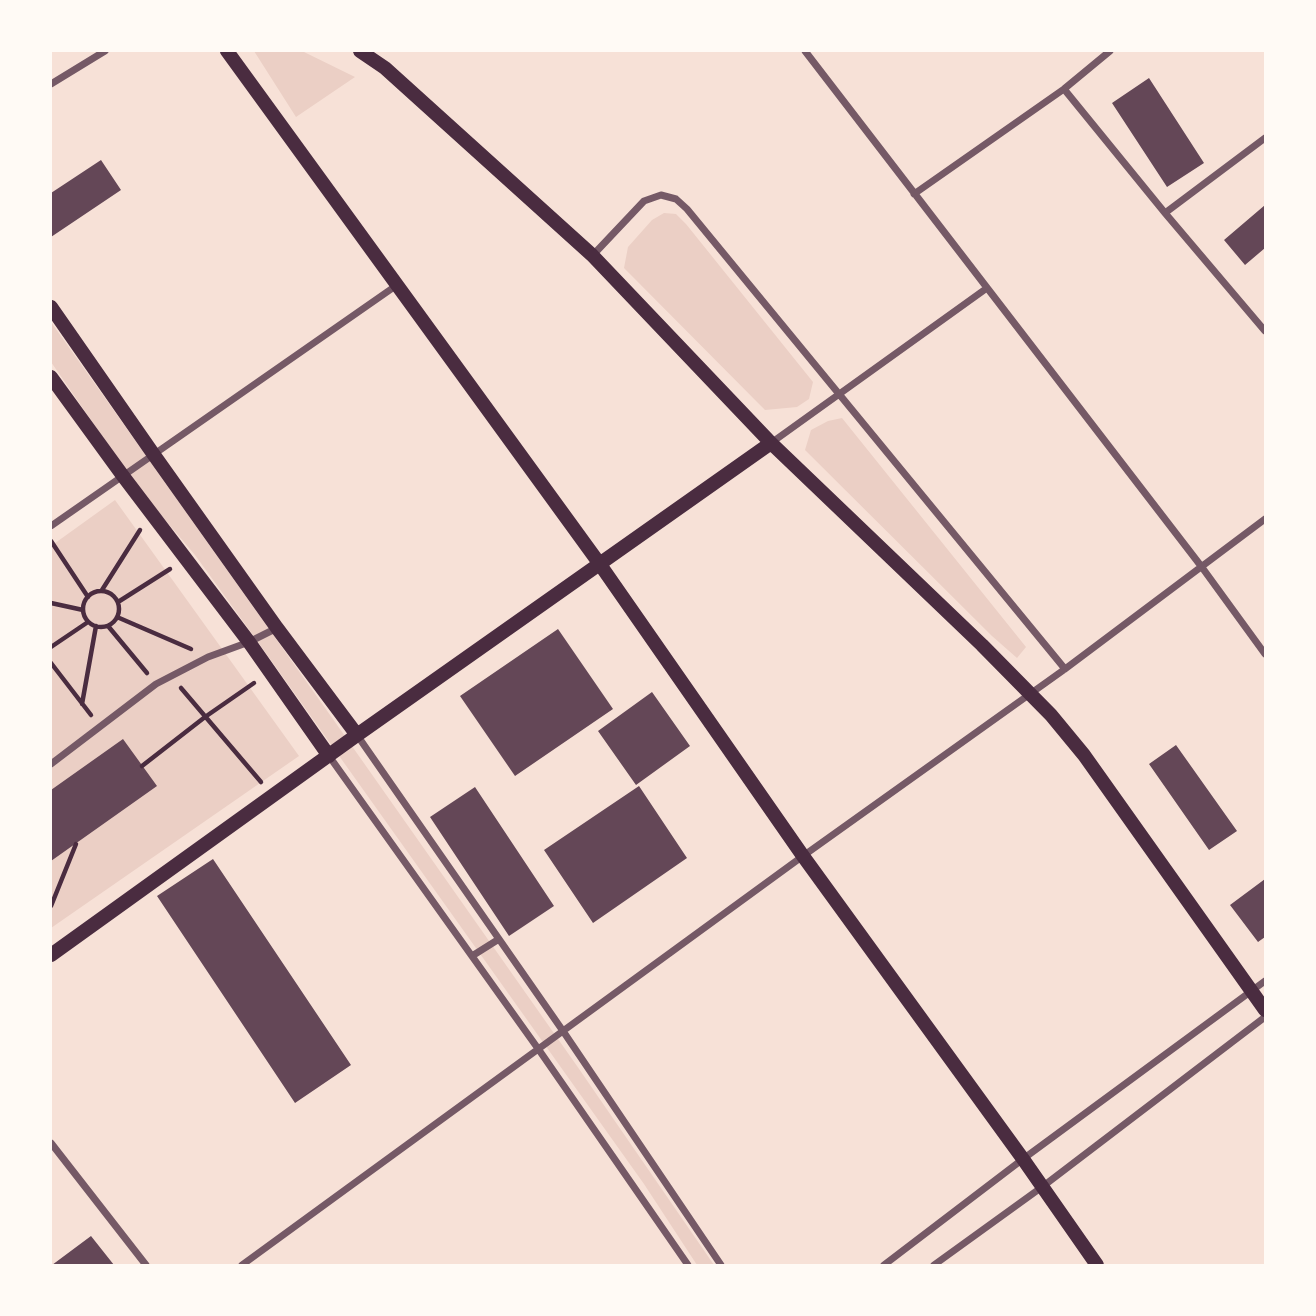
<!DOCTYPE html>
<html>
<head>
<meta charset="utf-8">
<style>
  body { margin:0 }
  #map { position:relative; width:1316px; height:1316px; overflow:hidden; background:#f7e1d7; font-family:"DM Sans",sans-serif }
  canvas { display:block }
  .frame { position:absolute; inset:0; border:52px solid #fffaf5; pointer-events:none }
</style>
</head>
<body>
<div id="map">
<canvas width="1316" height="1316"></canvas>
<div class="frame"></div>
</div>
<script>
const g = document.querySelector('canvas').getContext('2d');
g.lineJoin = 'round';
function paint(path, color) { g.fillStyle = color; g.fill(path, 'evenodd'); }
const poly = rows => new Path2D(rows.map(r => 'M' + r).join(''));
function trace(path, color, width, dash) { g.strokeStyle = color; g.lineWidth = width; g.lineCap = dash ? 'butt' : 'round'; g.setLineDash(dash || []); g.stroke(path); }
const green = poly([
  [254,51,302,51,355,77,296,117],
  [664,213,676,214,686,224,813,382,809,399,797,407,765,410,624,268,628,247,652,220],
  [51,322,335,722,577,1066,714,1265,697,1265,644,1184,253,635,195,555,138,488,51,362],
  [842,418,1026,647,1017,658,992,636,805,450,811,430,828,421],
  [115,500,299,756,51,928,51,546]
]);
const building = poly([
  [1149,78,1204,163,1167,187,1112,103],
  [101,160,121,190,51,237,51,193],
  [1265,205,1265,248,1245,265,1224,240],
  [558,629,613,709,515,776,460,696],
  [652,692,690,746,636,785,598,731],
  [123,739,157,786,51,861,51,790],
  [1176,745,1237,831,1209,850,1149,764],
  [639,786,687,858,593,923,544,850],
  [475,787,554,906,509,936,430,817],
  [213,859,351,1065,295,1103,157,896],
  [1265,879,1265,937,1258,942,1230,905],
  [91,1236,114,1265,52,1265]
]);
const path = poly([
  [51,541,88,597],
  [102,590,140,530],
  '83 609a18 18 0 1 1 36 0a18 18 0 1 1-36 0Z',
  [118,602,170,569],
  [51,603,83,610],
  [117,617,191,649],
  [108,626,147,673],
  [51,647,88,622],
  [51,663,91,715],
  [181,688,261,782],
  [82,704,96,626],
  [142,766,205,717,254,683],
  [51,906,76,844]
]);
const minor = poly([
  [805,51,1201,566,1265,654],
  [51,84,105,51],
  [1064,89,1165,213,1265,331],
  [914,194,1064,89,1110,51],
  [1165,213,1265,138],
  [593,255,644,201,661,195,676,199,687,209,1065,669],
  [771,443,987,288],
  [51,526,397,285],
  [357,735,563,1031,721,1265],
  [329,756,539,1050,688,1265],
  [51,764,156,684,208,657,249,642,277,628],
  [472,956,499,939],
  [51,1143,146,1265],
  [242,1265,803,856,1065,669,1265,519],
  [884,1265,1023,1159,1265,981],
  [934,1265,1042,1187,1265,1017]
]);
const secondary = poly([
  [227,51,599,563,803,856,1023,1159,1097,1265],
  [360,51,385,68,592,255,771,443,982,645,1051,715,1084,755,1265,1010],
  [51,307,154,455,277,628,357,735],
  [51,377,123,476,249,642,329,756],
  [51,955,357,735,771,443]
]);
paint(green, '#ebcfc5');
paint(building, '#644757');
trace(path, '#4a2c40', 4.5);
trace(minor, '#755966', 7);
trace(secondary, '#4a2c40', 14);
</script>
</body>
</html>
